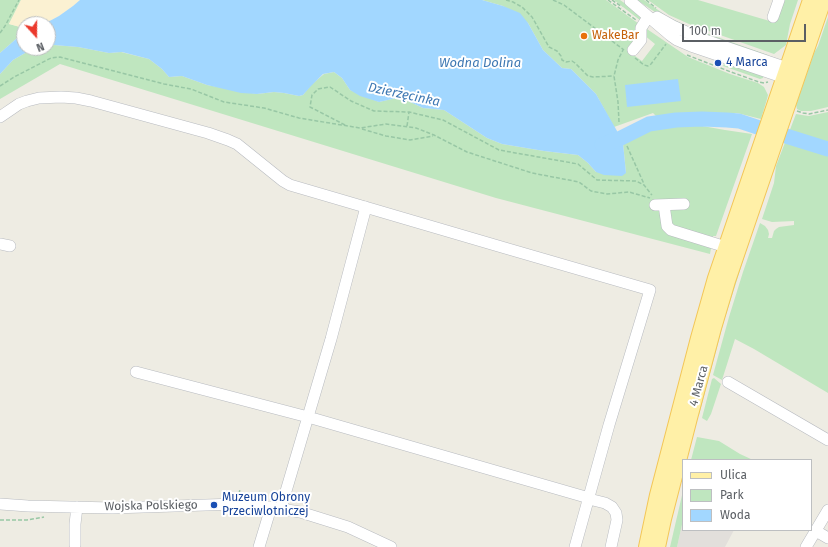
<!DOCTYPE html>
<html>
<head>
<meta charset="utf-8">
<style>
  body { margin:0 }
  #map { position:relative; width:828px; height:547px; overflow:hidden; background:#eeece3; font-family:"Fira Sans",sans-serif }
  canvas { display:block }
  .legend { position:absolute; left:682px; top:459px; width:130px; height:72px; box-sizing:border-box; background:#fff; border:1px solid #bdbfc1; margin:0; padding:5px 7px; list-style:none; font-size:12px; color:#5b5f64 }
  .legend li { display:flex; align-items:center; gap:8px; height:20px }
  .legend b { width:20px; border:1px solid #bdbfc1 }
  .north { position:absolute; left:16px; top:16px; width:40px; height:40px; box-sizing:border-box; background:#fff; border:1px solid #bdbfc1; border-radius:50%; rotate:159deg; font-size:11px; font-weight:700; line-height:16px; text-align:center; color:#5b5f64 }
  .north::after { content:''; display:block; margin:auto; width:14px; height:18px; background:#eb392c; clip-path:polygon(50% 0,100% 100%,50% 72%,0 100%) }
  .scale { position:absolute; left:682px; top:24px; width:124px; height:18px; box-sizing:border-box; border:2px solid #5b5f64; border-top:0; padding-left:5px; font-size:12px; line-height:14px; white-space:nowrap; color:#5b5f64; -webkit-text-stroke:3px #fff; paint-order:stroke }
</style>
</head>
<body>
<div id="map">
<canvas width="828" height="547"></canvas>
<ul class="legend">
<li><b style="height:5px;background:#fff0a7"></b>Ulica</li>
<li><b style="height:11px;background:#bfe6bf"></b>Park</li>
<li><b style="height:11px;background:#a2d7ff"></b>Woda</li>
</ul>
<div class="north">N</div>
<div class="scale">100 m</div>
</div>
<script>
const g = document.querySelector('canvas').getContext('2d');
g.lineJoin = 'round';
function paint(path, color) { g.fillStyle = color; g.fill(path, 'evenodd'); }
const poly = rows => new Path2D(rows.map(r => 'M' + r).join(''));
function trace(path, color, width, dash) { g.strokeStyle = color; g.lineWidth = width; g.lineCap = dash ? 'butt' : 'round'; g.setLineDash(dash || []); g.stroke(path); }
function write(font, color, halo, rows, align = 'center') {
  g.font = font + ' "Fira Sans",sans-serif'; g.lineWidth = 4; g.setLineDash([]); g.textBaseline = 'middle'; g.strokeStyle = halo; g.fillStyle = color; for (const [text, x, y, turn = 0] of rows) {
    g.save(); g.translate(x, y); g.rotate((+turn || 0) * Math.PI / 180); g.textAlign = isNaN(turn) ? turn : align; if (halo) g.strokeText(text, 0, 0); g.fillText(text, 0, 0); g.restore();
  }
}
const industrial = poly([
  [683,520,683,530,734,530,725,547,677,547]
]);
const green = poly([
  [0,0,21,0,9,24,24,28,24,32,0,53],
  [482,0,606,0,639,24,636,40,628,51,642,61,655,44,644,35,644,27,688,57,730,74,758,83,764,87,768,95,767,99,761,119,737,113,657,117,653,113,614,127,596,94,571,69,562,68,543,50,528,23,503,6],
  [614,0,620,0,640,14,642,16,641,21],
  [637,0,644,0,668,17,689,27,768,55,770,57,703,36,658,14],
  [648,0,698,0,773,22,782,0,798,0,790,24,786,45,774,54,689,24,669,15],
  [828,17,828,107,811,111,801,111,797,109,796,105,814,53,818,46],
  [54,45,78,47,109,53,121,52,149,59,162,69,169,77,182,76,207,85,257,94,274,92,284,93,299,96,303,95,311,85,324,74,334,72,342,78,350,90,379,102,396,98,408,101,423,108,444,110,487,138,502,144,544,151,578,155,588,163,596,172,626,173,623,143,649,130,691,124,725,130,752,134,716,236,713,236,710,254,496,198,60,64,0,99,0,74,13,60,32,49,48,48,48,46],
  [725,62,764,75,763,78,760,79,723,66],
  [828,112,828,393,754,349,735,339,722,380,713,375,729,317,743,272,760,223,765,226,768,230,769,234,768,238,772,238,774,231,776,229,779,227,794,225,794,221,772,222,762,219,774,183,776,166,796,114,802,115,809,116],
  [755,223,724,321,699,415,697,411,721,321],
  [714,378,721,384,711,414,707,421,702,418,712,379],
  [697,437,719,441,740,454,753,460,691,460],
  [683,491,683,520,677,547,670,547]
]);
const sand = poly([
  [21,0,80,0,73,6,59,16,45,24,24,24,24,28,9,24]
]);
const water = poly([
  [80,0,482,0,503,6,520,13,528,23,543,50,562,68,571,69,596,94,621,138,623,143,626,173,622,176,604,175,596,172,588,163,578,155,544,151,502,144,487,138,444,110,423,108,408,101,397,98,379,102,360,96,350,90,342,78,334,72,323,74,311,86,303,95,299,96,284,93,274,92,257,94,241,93,207,85,182,76,169,77,162,69,149,59,122,52,109,53,78,47,54,45,48,46,48,24,44,24,59,16,73,6],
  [24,32,24,48,38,48,32,49,13,60,0,74,0,53],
  [678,79,681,101,627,107,625,85]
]);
const river = poly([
  [786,136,828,149],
  [602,145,621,138,649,124,676,120,702,119,727,120,739,121,757,127]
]);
const path = poly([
  [506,0,513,2,522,7,532,17,549,47,557,51,561,56,562,60,566,62,572,61,575,63,588,76,593,77,614,76],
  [553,0,564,5,624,50],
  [608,0,636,20],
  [612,0,622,7],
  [646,0,656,8],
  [0,33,5,26,19,0],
  [687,55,731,72,759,82,764,83,768,82],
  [635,58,644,65,648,66,651,64,666,44],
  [0,86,14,77,51,58,60,57,164,84,191,89,224,102,264,108,299,118,360,128,386,124,416,128,434,135,467,152,532,173,579,182,591,191,607,194,629,192,650,198],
  [797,111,803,113,809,114,828,110],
  [619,122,618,102,614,76,618,60,623,50],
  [345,125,310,107,312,95,318,89,330,87,351,101,374,111,409,112,443,120,499,150,578,164,597,180,636,181,644,185,651,194,652,195],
  [407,126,409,112],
  [362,129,386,136,410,140,433,136],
  [627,146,644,184],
  [239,494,240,489],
  [0,520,27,520,44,517]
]);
const minor = poly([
  [630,1,670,35,677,40,691,46,791,80],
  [657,17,673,26,702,39,793,70],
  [773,17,779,0],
  [633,50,641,40,641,28,648,17],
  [0,117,19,104,27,101,39,98,61,97,76,98,91,101,208,133,228,140,237,144,283,181,290,185,505,248,650,290,609,425,575,547],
  [655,205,684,204],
  [664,205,667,226,671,230,726,247],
  [0,244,10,246],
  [136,372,308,417,589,498],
  [728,382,828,440],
  [589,499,605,503,612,507,616,513,617,520,611,547],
  [0,504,28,506,112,508,237,504,255,505,300,512,348,527,391,547],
  [281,508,331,339,366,207],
  [816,531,828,538],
  [75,545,75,524,77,507],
  [259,547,269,514,270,507],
  [806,547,828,510]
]);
const major = poly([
  [646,547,657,495,698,338,715,278,810,0],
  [658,547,664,519,690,418,714,328,728,281,824,0]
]);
const markers = [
  [584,36,4,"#e8710a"],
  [718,63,4,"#1a4fb4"],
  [214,505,4,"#1a4fb4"]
];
const foodNames = [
  ["WakeBar",592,36]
];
const transitNames = [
  ["4 Marca",726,63],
  ["Muzeum Obrony",222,498],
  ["Przeciwlotniczej",222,512]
];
const streetNames = [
  ["4 Marca",699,386,-75],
  ["Wojska Polskiego",151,506,-1]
];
const waterNames = [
  ["Wodna Dolina",480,63],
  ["Dzierżęcinka",404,95,12]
];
paint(industrial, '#e2dfdb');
paint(green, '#bfe6bf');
paint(sand, '#fbf1d2');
paint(water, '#a2d7ff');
trace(river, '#a2d7ff', 15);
trace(minor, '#b8bbc0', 12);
trace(major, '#f3c657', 16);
trace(path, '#98c7a5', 1.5, [4, 2]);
trace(minor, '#fff', 11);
trace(major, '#fff0a7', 14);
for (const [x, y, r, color] of markers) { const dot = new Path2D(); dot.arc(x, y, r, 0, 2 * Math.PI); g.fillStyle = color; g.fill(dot); trace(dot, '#fff', 1.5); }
write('12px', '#c56008', '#fff', foodNames, 'left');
write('12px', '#164399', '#fff', transitNames, 'left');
write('12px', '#5b5f64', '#fff', streetNames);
write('italic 13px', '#3e78b3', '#fff', waterNames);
</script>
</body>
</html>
